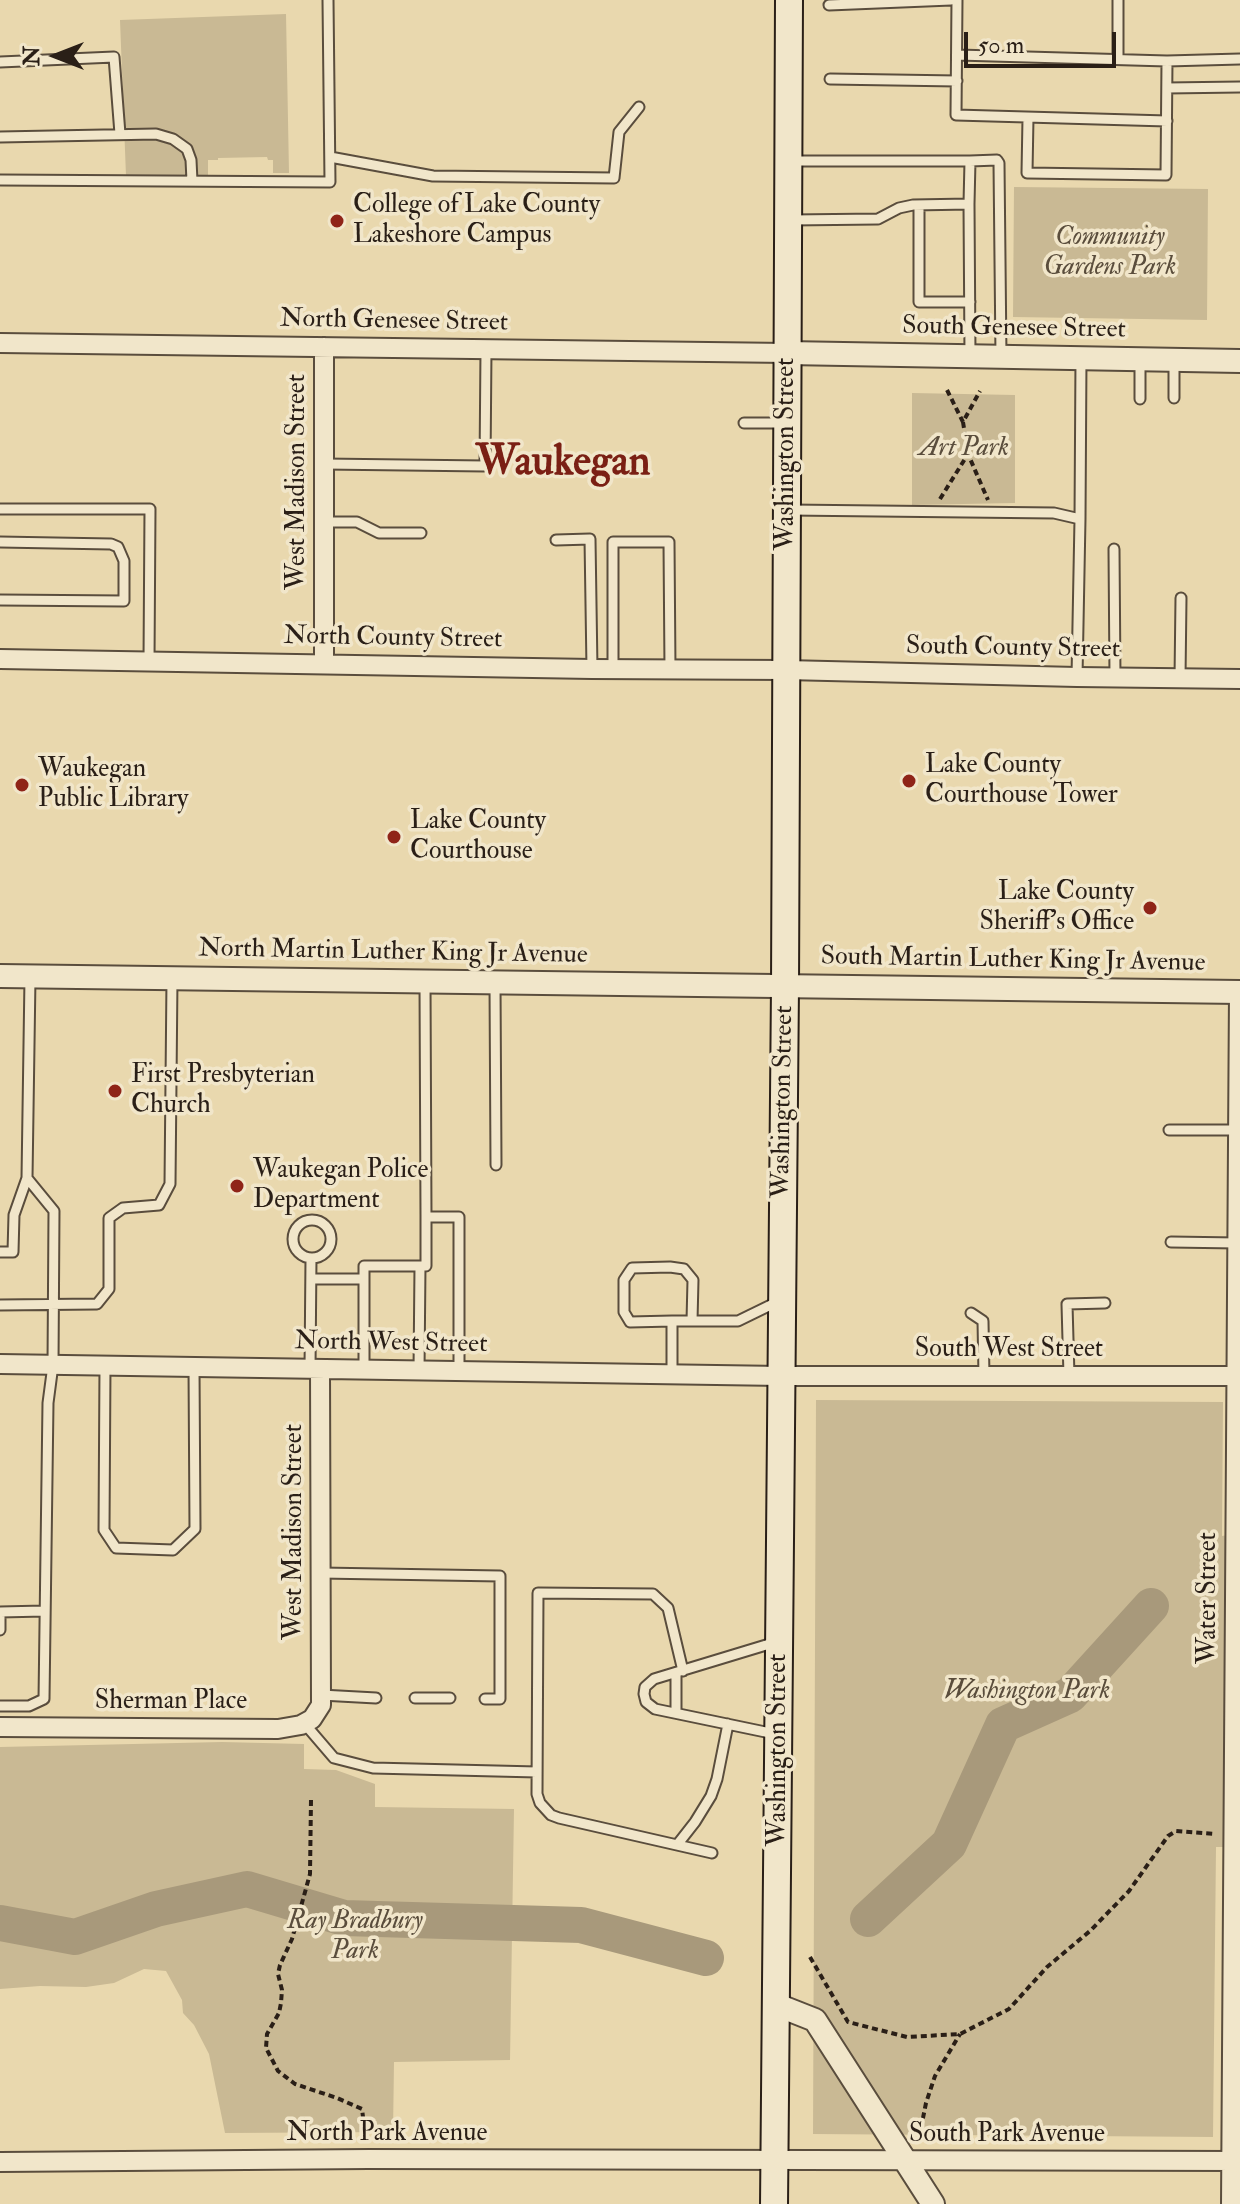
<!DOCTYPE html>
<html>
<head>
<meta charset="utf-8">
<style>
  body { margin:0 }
  #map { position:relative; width:1240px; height:2204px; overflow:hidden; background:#e9d8ae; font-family:"IM FELL Double Pica",serif }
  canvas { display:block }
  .north { position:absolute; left:16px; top:16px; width:80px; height:80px; -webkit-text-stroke:6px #f1e6ca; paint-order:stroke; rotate:270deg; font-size:22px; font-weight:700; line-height:32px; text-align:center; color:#2a1f17 }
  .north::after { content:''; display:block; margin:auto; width:28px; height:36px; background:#2a1f17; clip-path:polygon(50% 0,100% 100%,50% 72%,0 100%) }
  .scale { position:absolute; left:964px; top:32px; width:152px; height:36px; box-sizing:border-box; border:4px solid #2a1f17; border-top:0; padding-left:10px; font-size:24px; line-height:28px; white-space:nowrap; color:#2a1f17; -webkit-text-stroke:6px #f1e6ca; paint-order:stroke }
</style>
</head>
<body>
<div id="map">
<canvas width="1240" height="2204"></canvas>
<div class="north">N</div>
<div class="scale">50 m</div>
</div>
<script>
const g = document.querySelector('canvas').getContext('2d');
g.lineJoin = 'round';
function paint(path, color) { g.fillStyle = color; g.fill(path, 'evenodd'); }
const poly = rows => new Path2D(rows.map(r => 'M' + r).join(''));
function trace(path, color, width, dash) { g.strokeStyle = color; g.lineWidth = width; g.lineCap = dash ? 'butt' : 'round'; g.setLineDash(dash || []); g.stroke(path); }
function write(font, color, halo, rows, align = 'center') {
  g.font = font + ' "IM FELL Double Pica",serif'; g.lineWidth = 7; g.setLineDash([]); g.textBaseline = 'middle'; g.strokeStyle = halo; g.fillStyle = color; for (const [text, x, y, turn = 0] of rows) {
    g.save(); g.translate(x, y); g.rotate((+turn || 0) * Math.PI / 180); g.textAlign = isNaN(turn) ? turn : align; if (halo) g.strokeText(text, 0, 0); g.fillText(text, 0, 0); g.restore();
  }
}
const green = poly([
  [286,14,289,173,273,173,273,160,268,160,267,157,218,158,218,160,208,160,208,179,185,179,184,176,126,176,120,20],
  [1014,187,1208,189,1207,320,1013,317],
  [912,393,1015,395,1015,503,912,505],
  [816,1400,1223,1402,1222,1536,1240,1533,1240,1847,1216,1847,1213,2137,813,2134],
  [222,1742,304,1744,304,1769,336,1770,375,1784,375,1807,514,1809,510,2060,394,2062,393,2132,225,2133,209,2054,194,2025,183,2013,182,2000,166,1971,144,1969,114,1983,86,1987,40,1986,0,1989,0,1747]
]);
const river = poly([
  [868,1919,949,1844,1003,1725,1070,1695,1151,1606],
  [0,1923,75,1937,156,1909,247,1889,344,1918,581,1925,706,1958]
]);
const path = poly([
  [947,390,963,422,980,391],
  [963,422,968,454],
  [940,499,968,454,988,500],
  [311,1800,310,1874,292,1939,280,1965,278,1974,282,1990,281,2003,279,2013,267,2034,266,2048,278,2071,295,2084,337,2098,362,2109,366,2141],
  [810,1957,848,2022,907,2037,960,2034,1009,2009,1047,1967,1090,1931,1129,1891,1168,1836,1176,1831,1215,1834],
  [919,2138,926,2103,935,2076,960,2034]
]);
const service = poly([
  [957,0,956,115,1167,121],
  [1118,0,1118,59],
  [829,5,951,0],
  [958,55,1167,61,1240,59],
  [0,62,114,57,120,134],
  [830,79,957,81],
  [1167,88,1240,87],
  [1028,118,1027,173,1166,175,1167,61],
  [0,137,156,134,173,139,187,149,191,160,192,181],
  [330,157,433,176,614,178,619,132,639,107],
  [793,161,970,161,969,204],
  [970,161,997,160,999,163,1001,357],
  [0,180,330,182,328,0],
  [919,205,919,302,970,302],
  [791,220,878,219,899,208,913,205,969,204,970,356],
  [1140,359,1140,399],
  [1174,360,1174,398],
  [744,423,784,423],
  [324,464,485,466,486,350],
  [0,509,150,509,149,661],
  [790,510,1054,513,1080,519,1077,677],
  [1080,519,1081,358],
  [324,522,357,522,379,533,421,533],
  [556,540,590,539,592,669],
  [0,542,111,544,118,547,124,561,124,601,0,600],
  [1114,549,1115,678],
  [613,669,613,542,669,542,670,670],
  [1180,678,1181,598],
  [425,982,426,1217],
  [495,983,496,1165],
  [1169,1130,1238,1130],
  '293 1239a19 19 0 1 1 38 0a19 19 0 1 1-38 0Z',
  [1171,1242,1237,1243],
  [0,1252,13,1252,14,1215,27,1178,30,978],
  [420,1266,426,1266,426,1217,459,1217,459,1371],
  [311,1279,364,1279,364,1266,420,1266,419,1371],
  [0,1305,97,1304,109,1289,109,1218,123,1208,159,1205,170,1184,172,979],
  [971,1313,983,1321,984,1376],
  [672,1321,630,1322,624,1312,624,1280,632,1268,670,1267,684,1269,693,1280,692,1321],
  [105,1366,104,1530,116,1548,173,1550,195,1529,194,1367],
  [310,1369,311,1258],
  [364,1370,364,1279],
  [672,1374,672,1321,738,1321,779,1301],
  [1069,1376,1067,1304,1105,1303],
  [321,1573,500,1576,500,1699,485,1699],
  [0,1630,0,1612,44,1611],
  [683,1671,668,1608,653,1594,538,1593,537,1794,540,1803,551,1815,559,1818,712,1853],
  [676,1673,676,1713],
  [321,1695,376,1698],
  [415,1698,450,1698],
  [0,1706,29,1706,44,1699,48,1403,53,1365,54,1211,27,1178],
  [304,1723,334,1758,373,1768,537,1772],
  [775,1734,655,1709,646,1702,644,1694,645,1687,654,1679,776,1642],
  [677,1845,695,1822,711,1796,717,1779,728,1724]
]);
const minor = poly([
  [0,343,787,353],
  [0,659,592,669,786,670,1077,677,1240,679],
  [324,664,324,347],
  [0,1364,781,1376,1236,1376],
  [0,1727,278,1729,301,1725,312,1719,321,1705,320,1369],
  [0,2162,369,2159,1240,2161],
  [1231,2204,1239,992]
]);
const tertiary = poly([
  [787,353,1240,361],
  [0,976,1240,992],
  [777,2005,815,2020,933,2204]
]);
const secondary = poly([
  [774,2204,785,986,789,0]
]);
const markers = [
  [337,221,8,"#8f2418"],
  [909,781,8,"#8f2418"],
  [22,785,8,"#8f2418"],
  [394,837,8,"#8f2418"],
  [1150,908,8,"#8f2418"],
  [115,1091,8,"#8f2418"],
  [237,1186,8,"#8f2418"]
];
const poiNames = [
  ["College of Lake County",353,206],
  ["Lakeshore Campus",353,236],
  ["Lake County",925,766],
  ["Courthouse Tower",925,796],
  ["Waukegan",38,770],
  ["Public Library",38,800],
  ["Lake County",410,822],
  ["Courthouse",410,852],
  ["Lake County",1134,893,"right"],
  ["Sheriff's Office",1134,923,"right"],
  ["First Presbyterian",131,1076],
  ["Church",131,1106],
  ["Waukegan Police",253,1171],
  ["Department",253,1201]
];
const parkNames = [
  ["Community",1110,238],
  ["Gardens Park",1110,268],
  ["Art Park",964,449],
  ["Washington Park",1027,1692],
  ["Ray Bradbury",355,1922],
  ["Park",355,1952]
];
const streetNames = [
  ["North Genesee Street",394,322,1],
  ["South Genesee Street",1014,329,1],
  ["Washington Street",787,454,-90],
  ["West Madison Street",298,482,-90],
  ["North County Street",393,639,1],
  ["South County Street",1013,649,1],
  ["North Martin Luther King Jr Avenue",393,953,1],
  ["South Martin Luther King Jr Avenue",1013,961,1],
  ["Washington Street",784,1102,-89],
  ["North West Street",391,1344,1],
  ["South West Street",1009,1350],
  ["West Madison Street",295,1532,-90],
  ["Water Street",1209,1598,-90],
  ["Sherman Place",171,1702],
  ["Washington Street",779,1750,-90],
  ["North Park Avenue",387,2134],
  ["South Park Avenue",1007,2135]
];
const townNames = [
  ["Waukegan",563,465]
];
paint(green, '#c9b994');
trace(river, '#a8997b', 36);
trace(service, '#5a4d3d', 13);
trace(minor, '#5a4d3d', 22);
trace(tertiary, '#5a4d3d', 26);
trace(secondary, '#2a1f17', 30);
trace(path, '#2a1f17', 4, [6, 4]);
trace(service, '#f1e6ca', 9);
trace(minor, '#f1e6ca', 18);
trace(tertiary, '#f1e6ca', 22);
trace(secondary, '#f1e6ca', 26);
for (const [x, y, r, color] of markers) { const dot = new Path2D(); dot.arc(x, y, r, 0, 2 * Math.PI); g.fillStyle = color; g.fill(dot); trace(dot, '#f1e6ca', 3); }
write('26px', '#2a1f17', '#f1e6ca', poiNames, 'left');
write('italic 26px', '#5a4d3c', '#f1e6ca', parkNames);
write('26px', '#2a1f17', '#f1e6ca', streetNames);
write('bold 42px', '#7a1f14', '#f1e6ca', townNames);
</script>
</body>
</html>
